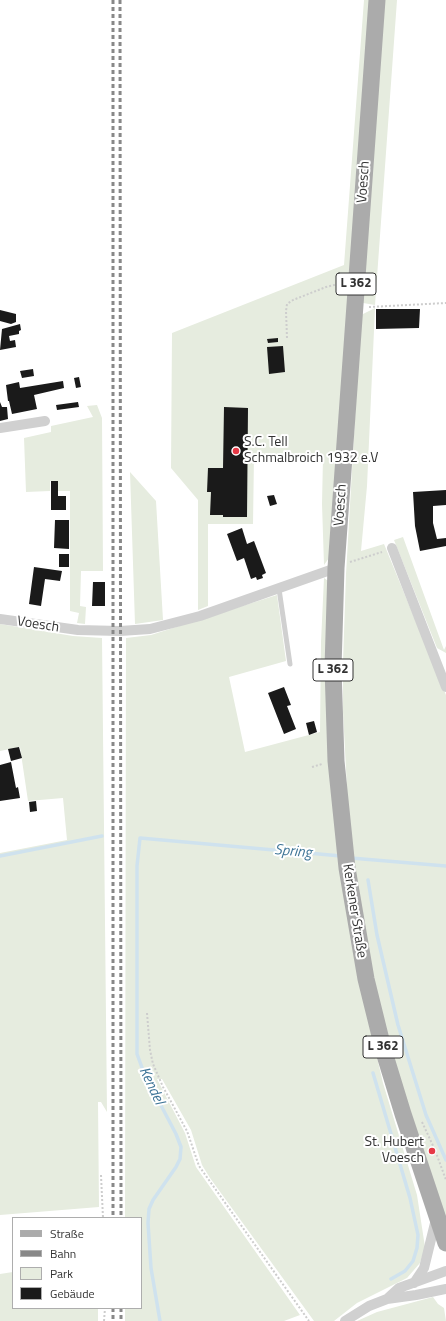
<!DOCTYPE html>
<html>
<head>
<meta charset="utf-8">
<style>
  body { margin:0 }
  #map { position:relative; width:446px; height:1321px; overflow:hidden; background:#fff; font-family:"Titillium Web",sans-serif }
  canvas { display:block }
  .legend { position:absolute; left:12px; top:1217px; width:130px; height:92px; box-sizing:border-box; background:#fff; border:1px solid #adadad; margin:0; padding:5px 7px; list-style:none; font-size:12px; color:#333 }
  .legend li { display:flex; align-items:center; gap:8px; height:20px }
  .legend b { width:20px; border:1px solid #adadad }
</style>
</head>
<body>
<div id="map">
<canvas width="446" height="1321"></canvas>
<ul class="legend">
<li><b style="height:5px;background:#ababab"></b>Straße</li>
<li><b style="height:5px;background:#888"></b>Bahn</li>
<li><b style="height:11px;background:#e6ecdf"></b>Park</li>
<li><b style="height:11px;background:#1a1a1a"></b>Gebäude</li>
</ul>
</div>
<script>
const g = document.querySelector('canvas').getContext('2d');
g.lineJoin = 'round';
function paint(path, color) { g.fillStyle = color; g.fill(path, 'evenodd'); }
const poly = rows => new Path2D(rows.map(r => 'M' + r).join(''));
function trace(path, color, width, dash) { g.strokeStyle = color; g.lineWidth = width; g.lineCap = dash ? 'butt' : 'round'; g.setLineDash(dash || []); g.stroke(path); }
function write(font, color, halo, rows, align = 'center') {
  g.font = font + ' "Titillium Web",sans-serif'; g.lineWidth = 4; g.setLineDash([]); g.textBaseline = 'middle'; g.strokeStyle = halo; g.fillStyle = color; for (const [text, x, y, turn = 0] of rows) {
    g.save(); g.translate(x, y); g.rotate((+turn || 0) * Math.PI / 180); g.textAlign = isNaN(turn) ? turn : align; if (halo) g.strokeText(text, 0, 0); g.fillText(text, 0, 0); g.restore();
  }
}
const green = poly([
  [364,0,372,0,329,558,324,565,322,504,323,457,254,456,253,524,208,524,208,606,198,610,198,500,171,468,172,333,344,265],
  [384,0,397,0,375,305,363,303],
  [375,308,367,486,361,551,384,544,446,695,446,1221,367,1015,383,1083,417,1195,425,1247,420,1263,407,1278,357,1303,334,1321,314,1321,210,1178,202,1165,191,1130,162,1079,157,1079,185,1133,196,1167,300,1315,284,1321,125,1321,125,1308,141,1308,141,1218,125,1218,126,638,151,635,277,595,286,661,229,677,245,752,320,732,321,642,324,578,331,583,329,667,347,788,343,712,343,662,346,574,361,315],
  [97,405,102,418,103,571,81,571,80,606,86,607,85,624,77,623,79,613,70,611,70,491,58,491,58,481,50,481,50,491,26,492,24,438,51,432,51,426,93,417,87,406],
  [130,472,156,501,163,620,135,624],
  [403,537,444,650,446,646,446,653,437,648,394,540],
  [0,624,73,636,102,638,107,1112,101,1102,98,1102,99,1207,0,1215,0,853,67,840,63,798,28,801,20,747,0,751],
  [13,1272,13,1308,98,1308,98,1321,0,1321,0,1274],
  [433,1297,438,1304,444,1308,446,1321,357,1321,377,1312]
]);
const stream = poly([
  [0,856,102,836],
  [351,858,446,866],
  [368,880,377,935,398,1025,426,1115,446,1160],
  [373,1073,410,1198,418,1235,417,1248,413,1261,405,1271,391,1279],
  [160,1321,151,1268,148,1223,149,1209,153,1200,176,1167,180,1159,181,1147,176,1134,144,1073,137,1054,137,866,140,838,341,856]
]);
const building = poly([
  [376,309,420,309,419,328,376,329],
  [0,310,16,314,16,322,11,324,0,321],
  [20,324,21,330,19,331,19,334,9,336,10,341,15,340,16,347,0,350,2,329],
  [278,338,278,342,268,343,267,339],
  [283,346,285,372,269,374,267,347],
  [33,369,34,376,22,378,20,371],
  [79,377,81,387,76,388,74,378],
  [63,381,64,388,34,395,37,409,12,414,9,401,8,401,6,385,19,382,20,388],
  [0,402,2,407,7,407,8,419,0,421],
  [78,402,79,407,57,410,56,405],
  [224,407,248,408,247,517,223,517,223,515,210,515,211,492,207,492,208,468,223,468],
  [51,481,58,481,58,496,66,496,66,510,51,510],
  [446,490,446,505,433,506,433,523,437,539,446,538,446,546,420,551,415,526,413,492],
  [274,495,277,504,270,506,267,496],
  [55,520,69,520,69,549,54,548],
  [242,528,247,544,254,541,266,573,262,575,263,578,257,580,256,577,251,579,244,558,237,561,227,534],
  [59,554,69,554,69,567,59,567],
  [34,567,62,571,60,581,45,579,41,606,29,604],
  [93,582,105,582,105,606,92,606],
  [284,687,291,705,287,706,296,729,284,734,268,693],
  [314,721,317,732,309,735,306,723],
  [19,747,22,758,11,761,8,749],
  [11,762,16,788,18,787,20,798,0,801,0,765],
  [36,801,37,811,30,812,29,802]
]);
const path = poly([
  [369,307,446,303],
  [287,338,286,311,287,304,293,300,326,287,343,283],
  [350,562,382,552],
  [312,767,322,764],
  [147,1013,150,1050,153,1064,163,1087,187,1131,199,1166,309,1321],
  [422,1122,435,1150,446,1180],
  [101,1175,103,1218],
  [104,1321,105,1308]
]);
const lane = poly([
  [279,589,290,664]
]);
const street = poly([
  [0,428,45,421],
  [392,548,446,687],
  [0,619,78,630,120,631,150,629,200,616,336,568],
  [414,1283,424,1268,436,1219],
  [387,1299,399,1288,446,1271],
  [345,1321,369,1306,387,1299,416,1295,446,1289]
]);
const primary = poly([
  [377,0,336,568,333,668,336,761,347,868,366,979,384,1052,403,1114,446,1243]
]);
const rail = poly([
  [113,0,113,1218],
  [120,0,121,1218],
  [113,1308,113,1321],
  [121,1308,121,1321]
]);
const markers = [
  [236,451,4,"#e63946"],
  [432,1151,4,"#e63946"]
];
const shields = [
  [356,284,40],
  [333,670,40],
  [383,1047,40]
];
const shieldNames = [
  ["L 362",356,284],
  ["L 362",333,670],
  ["L 362",383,1047]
];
const streetNames = [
  ["Voesch",364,182,-86],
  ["Voesch",341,505,-86],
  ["Voesch",38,625,9],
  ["Kerkener Straße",354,911,81]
];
const poiNames = [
  ["S.C. Tell",244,443],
  ["Schmalbroich 1932 e.V",244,459],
  ["St. Hubert",424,1143,"right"],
  ["Voesch",424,1159,"right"]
];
const waterNames = [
  ["Spring",293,852,5],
  ["Kendel",151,1086,65]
];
paint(green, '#e6ecdf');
trace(stream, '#cfe2ee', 3.5);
paint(building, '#1a1a1a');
trace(path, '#cdcdcd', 2, [2, 2]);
trace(lane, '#d0d0d0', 5);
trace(street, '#d0d0d0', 10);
trace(primary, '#ababab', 17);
trace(rail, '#888', 3, [4, 3]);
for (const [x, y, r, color] of markers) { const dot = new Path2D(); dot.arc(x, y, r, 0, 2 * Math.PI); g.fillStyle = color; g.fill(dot); trace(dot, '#fff', 1.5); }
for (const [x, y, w] of shields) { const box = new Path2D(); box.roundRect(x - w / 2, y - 11, w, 22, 3); g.fillStyle = '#fff'; g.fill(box); trace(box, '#333', 1); }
write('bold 13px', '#333', null, shieldNames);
write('14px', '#333', '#fff', streetNames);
write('14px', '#333', '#fff', poiNames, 'left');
write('italic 15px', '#3f7597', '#fff', waterNames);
</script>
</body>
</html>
